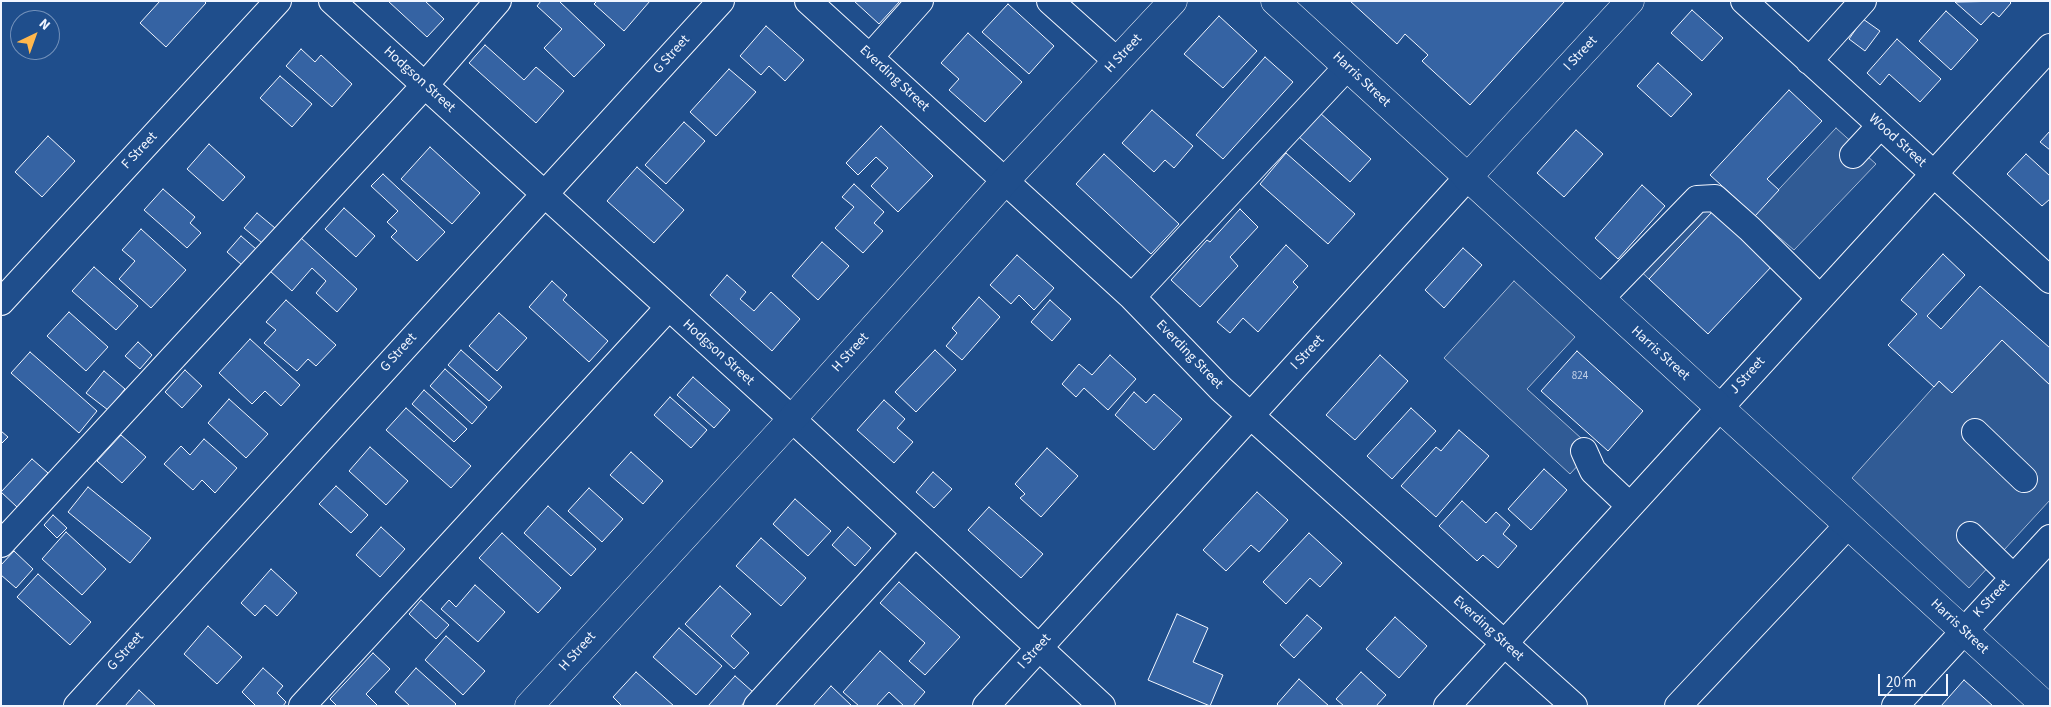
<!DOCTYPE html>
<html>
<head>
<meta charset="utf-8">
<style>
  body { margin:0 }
  #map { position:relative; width:2051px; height:707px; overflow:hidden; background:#1f4e8c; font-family:"Source Sans 3",sans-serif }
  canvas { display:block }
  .frame { position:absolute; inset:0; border:2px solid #f2f6ff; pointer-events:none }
  .north { position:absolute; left:10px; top:10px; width:50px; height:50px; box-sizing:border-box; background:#1f4e8c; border:1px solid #7391ba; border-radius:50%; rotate:42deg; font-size:14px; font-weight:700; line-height:20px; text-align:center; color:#f2f6ff }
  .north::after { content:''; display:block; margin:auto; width:18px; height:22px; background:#ffb74d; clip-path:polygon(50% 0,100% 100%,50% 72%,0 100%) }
  .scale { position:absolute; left:1878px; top:674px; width:70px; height:22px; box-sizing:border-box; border:2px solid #f2f6ff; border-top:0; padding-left:6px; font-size:15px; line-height:18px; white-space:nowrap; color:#f2f6ff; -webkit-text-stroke:4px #1f4e8c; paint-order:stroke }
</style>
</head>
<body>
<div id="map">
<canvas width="2051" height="707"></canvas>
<div class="frame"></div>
<div class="north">N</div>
<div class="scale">20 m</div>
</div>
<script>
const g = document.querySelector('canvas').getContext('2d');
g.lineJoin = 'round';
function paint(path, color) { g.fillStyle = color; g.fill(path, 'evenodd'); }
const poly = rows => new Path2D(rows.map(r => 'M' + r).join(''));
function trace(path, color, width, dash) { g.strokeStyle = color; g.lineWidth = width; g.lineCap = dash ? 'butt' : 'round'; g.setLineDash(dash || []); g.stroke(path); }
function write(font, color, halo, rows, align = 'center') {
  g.font = font + ' "Source Sans 3",sans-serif'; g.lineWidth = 4; g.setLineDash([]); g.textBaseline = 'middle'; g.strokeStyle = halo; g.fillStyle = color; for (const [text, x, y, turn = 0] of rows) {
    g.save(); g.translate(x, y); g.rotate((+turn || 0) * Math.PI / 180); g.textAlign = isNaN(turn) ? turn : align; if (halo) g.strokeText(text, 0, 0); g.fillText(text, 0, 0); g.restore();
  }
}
const parking = poly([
  [1836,128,1876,164,1794,250,1754,216,1836,128],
  [1711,210,1713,211,1649,279,1633,264,1683,213,1711,210],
  [1514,281,1575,337,1527,389,1593,449,1570,474,1444,358,1514,281],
  [2002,340,2050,385,2050,500,1969,588,1852,478,1939,381,1952,393,2002,340]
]);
const building = poly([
  [160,1,204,1,206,3,166,47,140,23,160,1],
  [388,1,425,1,444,19,427,37,388,1],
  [541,1,559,1,605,45,574,77,544,48,562,29,537,6,541,1],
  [597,1,650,1,624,31,594,4,597,1],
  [854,1,900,1,879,24,854,1],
  [1350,1,1565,1,1470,105,1422,61,1428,55,1405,34,1397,44,1350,1],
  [2009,1,2011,3,1999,17,1993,12,1981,25,1955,2,2009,1],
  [1008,4,1054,46,1029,74,982,32,1008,4],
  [1692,10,1723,38,1702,61,1671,33,1692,10],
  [1946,11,1978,40,1951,70,1919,41,1946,11],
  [1219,16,1257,51,1223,88,1184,54,1219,16],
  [1863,19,1880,31,1865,51,1849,39,1863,19],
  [766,26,804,60,785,81,769,66,761,75,740,56,766,26],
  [968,33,1022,82,985,122,949,90,959,79,941,63,968,33],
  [1897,39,1941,79,1920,102,1889,74,1880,85,1867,73,1897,39],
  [485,45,524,80,536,67,564,91,536,123,469,63,485,45],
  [301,49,315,62,321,55,352,84,332,107,286,66,301,49],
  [1265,57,1293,82,1223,159,1196,135,1265,57],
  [1658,63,1692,94,1671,117,1637,86,1658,63],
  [729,69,756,92,716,136,690,112,729,69],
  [280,76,312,104,292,127,260,98,280,76],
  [1789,90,1822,121,1767,179,1779,190,1755,216,1710,175,1789,90],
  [1152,110,1193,146,1174,168,1165,160,1154,172,1122,143,1152,110],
  [1319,112,1371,159,1350,182,1298,136,1319,112],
  [684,122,705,141,666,184,645,165,684,122],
  [881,126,933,176,898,212,871,186,888,168,876,157,858,175,846,163,881,126],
  [1576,130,1603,154,1564,197,1537,173,1576,130],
  [2050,131,2050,150,2040,142,2050,131],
  [48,136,75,161,42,197,15,172,48,136],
  [209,144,245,177,223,201,187,169,209,144],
  [430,147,480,193,452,224,401,179,430,147],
  [1286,153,1355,214,1328,244,1260,184,1286,153],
  [1104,154,1179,224,1151,254,1076,184,1104,154],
  [2026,154,2050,176,2050,199,2042,206,2007,174,2026,154],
  [637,167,684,210,654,243,607,201,637,167],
  [383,174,445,232,417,261,391,237,397,231,387,222,398,211,371,186,383,174],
  [854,184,884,212,874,223,883,231,863,253,835,228,854,207,842,197,854,184],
  [1642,185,1665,206,1618,259,1595,238,1642,185],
  [163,189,195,217,190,223,201,233,187,248,144,210,163,189],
  [344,208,375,236,356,257,325,229,344,208],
  [1240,209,1258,227,1230,257,1238,266,1200,307,1171,280,1207,240,1210,242,1240,209],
  [1713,211,1772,266,1708,334,1649,279,1713,211],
  [257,213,275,228,262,243,244,228,257,213],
  [141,229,186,270,151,308,119,279,135,261,122,250,141,229],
  [241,236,256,249,242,265,227,252,241,236],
  [300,237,357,289,337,312,316,293,326,281,312,268,292,291,270,271,300,237],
  [822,242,849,266,818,300,792,276,822,242],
  [1286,245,1308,266,1293,282,1298,287,1258,332,1243,318,1230,333,1217,322,1286,245],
  [1463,248,1482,265,1444,308,1425,290,1463,248],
  [1943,254,1965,275,1927,316,1941,329,1980,286,2050,348,2050,385,2002,340,1952,393,1939,381,1934,387,1888,345,1917,314,1901,300,1943,254],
  [1017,255,1054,288,1034,310,1019,295,1011,304,990,285,1017,255],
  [94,267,138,306,116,330,72,291,94,267],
  [727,275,746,292,740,299,754,311,771,292,800,319,772,351,710,295,727,275],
  [552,281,567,295,563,300,608,341,589,362,529,307,552,281],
  [979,297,1000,317,962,360,946,346,957,333,952,328,979,297],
  [286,300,336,345,316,366,308,359,297,371,264,343,276,330,266,322,286,300],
  [1050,300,1071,319,1052,341,1031,322,1050,300],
  [69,312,108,347,86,371,47,336,69,312],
  [499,313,527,338,497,371,469,346,499,313],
  [250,339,300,385,281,406,265,391,252,404,219,373,250,339],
  [138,342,152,355,140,369,125,356,138,342],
  [461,350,502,387,489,401,448,365,461,350],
  [935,350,956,370,916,412,895,392,935,350],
  [1577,351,1643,411,1608,451,1541,391,1577,351],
  [30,352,97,411,79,433,11,373,30,352],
  [1110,355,1136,379,1108,410,1084,388,1076,397,1062,384,1079,364,1092,375,1110,355],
  [1380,355,1408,381,1355,440,1326,415,1380,355],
  [445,369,487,407,472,424,430,386,445,369],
  [185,370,202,386,182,408,165,392,185,370],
  [104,371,125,389,108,410,86,393,104,371],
  [693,377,730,410,714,428,677,395,693,377],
  [424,390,467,429,454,442,412,404,424,390],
  [1134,392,1146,403,1154,394,1182,419,1154,450,1115,415,1134,392],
  [670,397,707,430,691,448,654,415,670,397],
  [229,399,268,434,246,458,208,423,229,399],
  [884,400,905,419,897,428,913,442,894,463,857,430,884,400],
  [406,408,471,466,451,488,386,430,406,408],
  [1411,408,1436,431,1392,479,1367,456,1411,408],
  [1459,430,1489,456,1436,517,1401,486,1436,447,1441,451,1459,430],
  [1,431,8,437,1,444,1,431],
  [121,435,146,457,122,483,97,461,121,435],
  [204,439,237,468,215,493,202,480,193,490,164,464,181,446,190,455,204,439],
  [370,447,408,481,386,505,349,471,370,447],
  [1047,448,1078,476,1041,517,1020,498,1025,494,1015,484,1047,448],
  [631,452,663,481,643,504,610,475,631,452],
  [32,459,48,473,17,507,1,492,32,459],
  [1544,469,1567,490,1531,530,1508,509,1544,469],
  [933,472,952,489,934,508,916,492,933,472],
  [336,486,368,515,351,533,319,504,336,486],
  [88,487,151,538,130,563,68,512,88,487],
  [589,488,623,519,602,542,568,511,589,488],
  [1257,492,1288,520,1259,552,1251,545,1226,571,1203,550,1257,492],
  [795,499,831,531,808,556,773,524,795,499],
  [1462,501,1486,523,1496,512,1510,525,1503,534,1517,546,1498,568,1483,555,1477,561,1439,526,1462,501],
  [548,506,596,549,571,576,524,533,548,506],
  [989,507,1043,554,1021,578,968,530,989,507],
  [53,515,67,528,57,538,44,525,53,515],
  [381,527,405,549,380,577,356,555,381,527],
  [848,527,871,548,855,566,832,545,848,527],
  [66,532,106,569,82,595,42,559,66,532],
  [502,533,561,588,538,613,479,558,502,533],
  [1309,533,1342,563,1320,587,1310,578,1286,604,1263,582,1309,533],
  [761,538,806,578,781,606,736,566,761,538],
  [14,551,33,569,16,588,1,575,1,565,14,551],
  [271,569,297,593,277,616,265,605,255,616,241,603,271,569],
  [38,574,91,622,70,645,17,597,38,574],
  [899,582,960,637,925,675,909,661,925,643,880,603,899,582],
  [475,585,505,612,478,642,441,609,449,600,456,607,475,585],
  [720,586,751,614,731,636,749,653,734,669,685,624,720,586],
  [421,600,449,625,436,639,409,614,421,600],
  [1177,614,1208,628,1193,662,1223,675,1210,706,1148,680,1177,614],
  [1307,615,1322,628,1294,658,1280,645,1307,615],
  [1395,617,1427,646,1399,678,1366,649,1395,617],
  [208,626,242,657,217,684,184,654,208,626],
  [679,628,722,666,696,695,653,657,679,628],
  [446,636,485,671,463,695,425,660,446,636],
  [880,651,925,692,913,706,904,706,889,692,876,706,859,706,843,692,880,651],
  [373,653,390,669,366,694,378,706,337,706,330,699,373,653],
  [263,668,283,686,277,693,286,702,283,706,256,706,242,692,263,668],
  [416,668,456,704,454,706,410,706,395,692,416,668],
  [636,672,674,706,622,706,613,697,636,672],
  [1361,672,1386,695,1376,706,1344,706,1336,699,1361,672],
  [735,676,753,692,741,706,708,706,735,676],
  [1299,679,1329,706,1279,706,1277,704,1299,679],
  [1964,680,1993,706,1941,706,1964,680],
  [831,686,852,706,813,706,831,686],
  [139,690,156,706,125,706,139,690]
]);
const minor = poly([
  [332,1,792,419,1102,706],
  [808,1,1132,297,1221,389,1574,706],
  [1050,1,1117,61],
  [1744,1,2050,280],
  [870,57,920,1],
  [1809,61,1863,1],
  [1853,155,1880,126],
  [1132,297,1347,67],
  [1600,299,1697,199,1715,198,1750,229,1820,298],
  [1,302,278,1],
  [1975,432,2024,479],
  [1584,451,1593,471,1630,506],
  [1970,535,2013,577],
  [1,544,425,85,498,1],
  [77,706,721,1],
  [302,706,668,308],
  [757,706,915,533],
  [986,706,1467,178],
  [1447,706,2050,47],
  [1678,706,1848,525],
  [1895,706,2050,538]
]);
const major = poly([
  [1275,1,2046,706],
  [1467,178,1630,1],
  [529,706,792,419,1005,181,1173,1]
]);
const numberNames = [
  ["824",1580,377]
];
const streetNames = [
  ["H Street",1124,54,-47],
  ["I Street",1581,54,-47],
  ["G Street",672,55,-48],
  ["Everding Street",894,79,43],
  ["Hodgson Street",419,80,42],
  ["Harris Street",1361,80,43],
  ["Wood Street",1897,141,42],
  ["F Street",140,151,-47],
  ["G Street",399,353,-48],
  ["Hodgson Street",718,353,42],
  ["H Street",851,353,-48],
  ["I Street",1308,353,-47],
  ["Harris Street",1660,354,42],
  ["Everding Street",1189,355,46],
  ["J Street",1748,376,-48],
  ["K Street",1992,599,-47],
  ["Harris Street",1959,627,43],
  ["Everding Street",1488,629,42],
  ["G Street",126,652,-48],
  ["H Street",578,652,-48],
  ["I Street",1035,652,-48]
];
paint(parking, '#305b95');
trace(parking, '#a8bbd7', 1);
paint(building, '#3563a3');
trace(building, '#f2f6ff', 1);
trace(minor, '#f2f6ff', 28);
trace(major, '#f2f6ff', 29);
trace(minor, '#1f4e8c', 26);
trace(major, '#1f4e8c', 28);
write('11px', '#c3d1e8', null, numberNames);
write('14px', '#f2f6ff', '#1f4e8c', streetNames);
</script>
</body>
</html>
